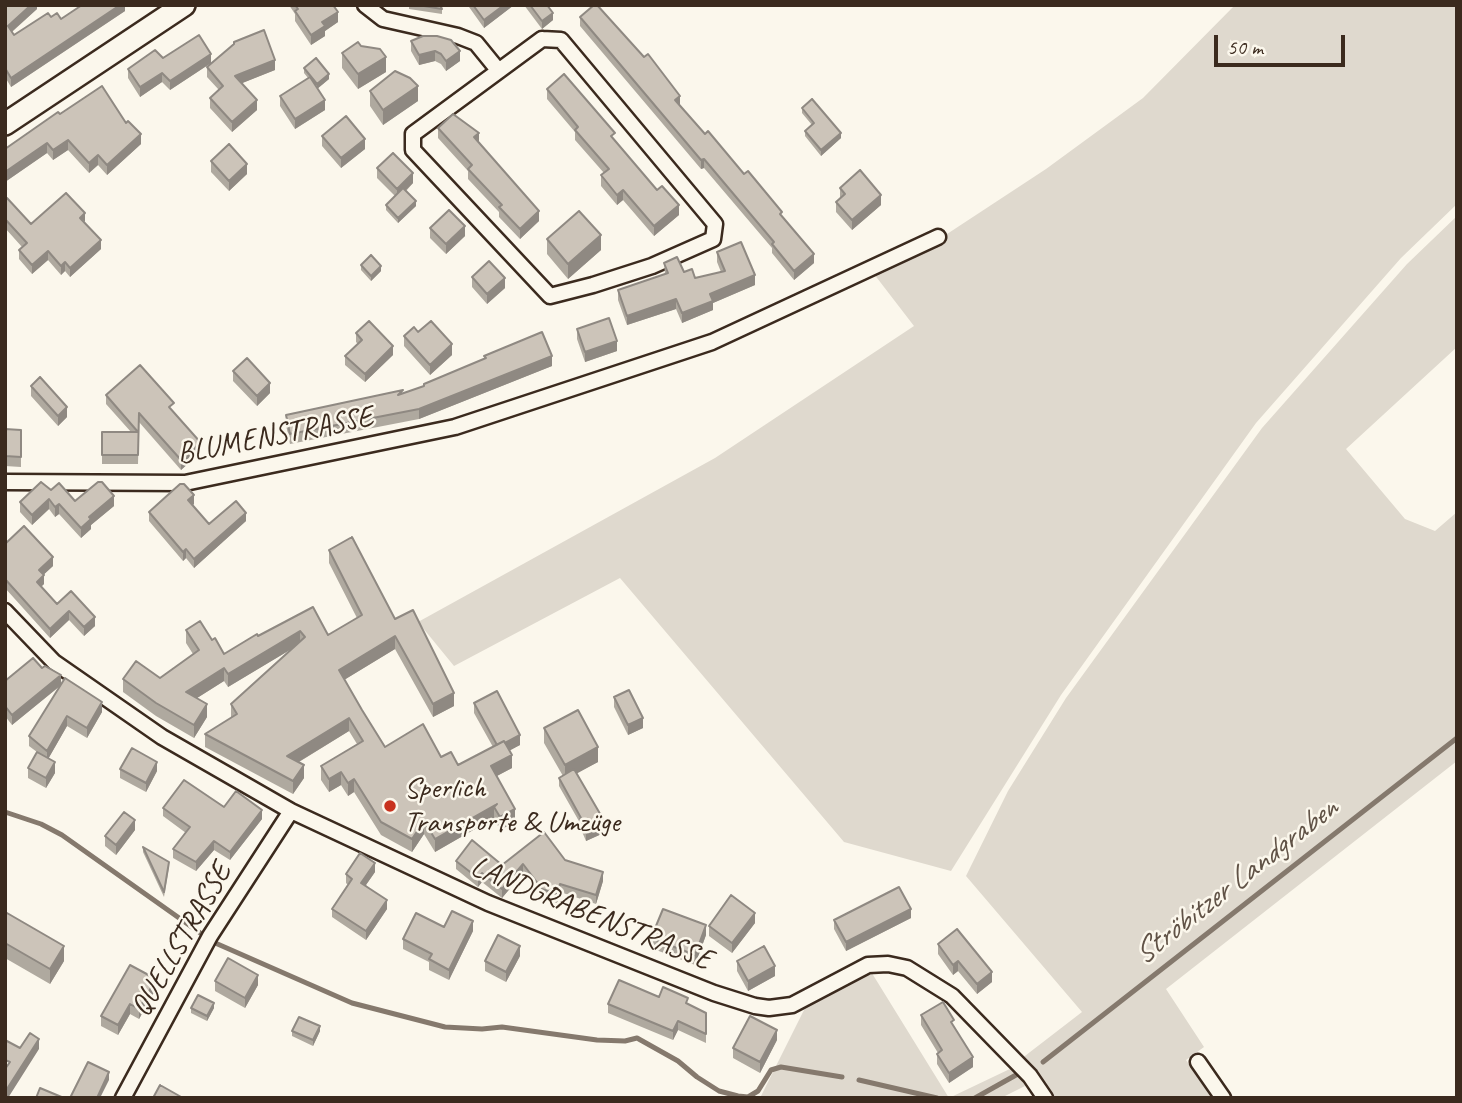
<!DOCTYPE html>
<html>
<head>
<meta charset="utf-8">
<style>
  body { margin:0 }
  #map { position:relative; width:1462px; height:1103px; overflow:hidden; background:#fbf7ec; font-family:Caveat,sans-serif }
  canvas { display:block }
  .frame { position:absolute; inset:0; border:7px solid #3b2a1e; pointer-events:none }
  .scale { position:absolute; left:1214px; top:35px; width:131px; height:32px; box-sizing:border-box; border:4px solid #3b2a1e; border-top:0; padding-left:9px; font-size:21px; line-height:24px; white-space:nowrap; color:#3b2a1e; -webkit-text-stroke:5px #fbf7ec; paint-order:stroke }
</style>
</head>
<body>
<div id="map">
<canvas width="1462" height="1103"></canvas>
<div class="frame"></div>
<div class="scale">50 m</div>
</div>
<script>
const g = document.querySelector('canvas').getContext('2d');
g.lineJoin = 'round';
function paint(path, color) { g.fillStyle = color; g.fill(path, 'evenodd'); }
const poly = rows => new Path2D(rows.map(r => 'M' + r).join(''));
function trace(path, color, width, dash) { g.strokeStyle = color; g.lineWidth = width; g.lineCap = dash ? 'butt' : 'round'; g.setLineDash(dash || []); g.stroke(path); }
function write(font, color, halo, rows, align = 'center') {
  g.font = font + ' Caveat,sans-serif'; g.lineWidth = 5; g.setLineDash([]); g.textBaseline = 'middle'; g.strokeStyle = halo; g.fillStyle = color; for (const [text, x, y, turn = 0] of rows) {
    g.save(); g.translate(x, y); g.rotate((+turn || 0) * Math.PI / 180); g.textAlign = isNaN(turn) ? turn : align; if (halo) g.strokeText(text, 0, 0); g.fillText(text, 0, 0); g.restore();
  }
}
const green = poly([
  [1235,5,1457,5,1457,204,1401,258,1256,423,1061,695,951,871,844,842,620,578,454,666,418,622,715,458,914,326,874,274,944,236,1046,169,1143,98],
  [1457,216,1457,347,1346,449,1405,519,1435,531,1457,512,1457,761,1166,989,1204,1047,1186,1060,1210,1096,1206,1098,1052,1098,1021,1059,1082,1012,966,876,1008,791,1066,698,1262,428,1407,264],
  [870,970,949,1098,1014,1067,1025,1086,1001,1098,760,1098,807,1004]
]);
const stream = poly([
  [5,812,41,824,62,835,213,942,352,1003,445,1027,482,1029,502,1027,597,1040,625,1041,637,1038,678,1061,697,1077,719,1091,738,1096,748,1097,758,1091,771,1070,781,1067,842,1077],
  [1043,1062,1457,738],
  [859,1080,937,1098],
  [975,1098,1016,1075]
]);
const minor = poly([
  [365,5,383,19,458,36,476,43,498,70],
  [542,39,561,40,715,224,713,239,652,266,593,285,550,296,413,150,413,134,542,39],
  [5,482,185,483,455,427,712,342,938,237],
  [5,611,54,662,162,737,291,811,488,903,714,993,755,1006,769,1008,792,1005,868,965,888,964,907,968,952,996,1030,1076,1045,1098],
  [1198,1062,1223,1098],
  [123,1098,210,936,291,811]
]);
const secondary = poly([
  [5,124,184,5]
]);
const wall = poly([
  [5,5,37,5,37,9,12,32,14,35,51,17,61,19,125,5,125,11,11,87,5,77],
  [289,5,333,5,338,22,325,31,325,36,311,45,295,21,295,14],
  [409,5,440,5,442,9,442,14,409,9],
  [469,5,514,5,484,28,469,7],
  [524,5,547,5,553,20,542,29],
  [580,17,680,105,705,134,744,174,782,217,814,263,794,280,772,253,772,248,704,168,701,169,580,26],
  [411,41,460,61,446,71,441,64,435,61,419,65,411,51],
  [234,42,275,70,242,83,257,110,232,132,210,108,210,98,219,90,207,77,207,67,234,45],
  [361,46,386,72,358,89,342,68,342,53],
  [163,58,211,63,170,90,162,82,140,97,128,78,128,69],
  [304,68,329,79,317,89,325,110,295,129,280,106,280,96,308,78,304,73],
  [547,89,615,140,657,190,679,215,654,236,623,200,617,205,601,186,601,175,604,173,575,140,575,132,547,99],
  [370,91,418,101,383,125,370,106],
  [802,108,841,138,821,156,805,136,805,131,812,125,802,113],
  [60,114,141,144,107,175,98,165,89,173,68,150,53,160,47,153,5,182],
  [438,128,479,142,539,221,520,239,499,217,499,212,468,179,468,171,438,138],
  [322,136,365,149,341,168,322,146],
  [211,161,247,174,229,191,211,172],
  [377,168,413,183,406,191,416,206,398,223,386,210,386,205,395,196,377,178],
  [840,188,881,205,852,230,836,212,836,202,840,199],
  [5,200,31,224,85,223,101,249,70,277,65,271,61,275,48,260,32,274,19,259,19,250,22,247,5,228],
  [430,228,465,236,446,254,430,238],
  [547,239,601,250,568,279,547,254],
  [717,252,755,285,713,303,713,310,682,323,676,309,627,325,618,300,618,290,665,274,664,263,695,278,721,272,717,262],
  [361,265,381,271,371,281,361,270],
  [472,277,505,288,487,304,472,287],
  [577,329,617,351,585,362,577,339],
  [418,332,452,355,430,375,404,346,404,336],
  [356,333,393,355,365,382,345,365,345,356,358,344,356,342],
  [484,356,552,366,419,419,290,444,286,425,286,415,403,393,424,386,424,384,484,359],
  [233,371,270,393,257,406,233,381],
  [31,386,67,417,58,426,31,396],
  [106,395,174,412,201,452,181,470,139,422,138,464,102,464,102,432,131,432,106,404],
  [5,429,21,430,21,467,5,466],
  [51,490,75,501,114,506,91,525,91,529,81,538,59,514,55,517,49,509,32,525,20,512,20,502],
  [194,504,193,505,209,524,246,521,194,568,186,558,183,561,149,521,149,512],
  [5,544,53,566,43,575,44,584,41,586,57,604,95,626,84,636,69,620,50,638,5,588],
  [329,550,395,619,454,706,433,717,395,649,344,680,385,747,441,757,458,765,493,747,474,713,474,703,520,745,509,750,512,768,497,776,515,822,500,830,494,818,435,852,424,834,412,852,381,835,354,792,348,796,341,785,329,792,321,780,321,766,357,744,349,731,299,762,304,778,293,794,205,747,205,734,231,718,231,704,291,649,228,687,224,681,197,698,207,717,194,738,156,716,123,692,123,679,160,678,193,654,186,643,186,630,212,640,224,654,313,607,328,635,357,618,329,563],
  [42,668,61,684,102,712,87,738,67,726,48,759,55,773,46,788,28,778,28,768,37,752,29,746,29,736,60,686,12,725,5,716,5,681],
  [614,697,643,728,628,735,614,707],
  [544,728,598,762,576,773,606,832,586,841,580,827,580,823,559,786,559,778,563,776,544,743],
  [120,769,157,771,146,792,120,778],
  [224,807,262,819,230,860,214,850,196,871,173,858,173,849,186,833,163,816,163,808],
  [135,830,116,855,105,846,105,836],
  [143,847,169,867,164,897,143,852],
  [565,860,603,881,596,904,560,892,557,903,542,898,523,873,502,898,482,882,478,887,456,869,456,861,502,865],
  [375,872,366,885,387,909,366,940,332,917,332,909,348,885,346,883,346,874],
  [5,916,64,961,50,984,5,958],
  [911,918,846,951,834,929,834,920],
  [755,923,732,953,709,936,709,926],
  [444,927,473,931,449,980,429,970,429,962,403,949,403,939],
  [706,935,695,965,651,948,651,938],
  [938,944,992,982,977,994,958,971,953,975,938,954],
  [520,956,506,982,485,971,485,961],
  [737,961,775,976,748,991,737,971],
  [215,981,258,985,245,1008,215,991],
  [156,989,139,1019,130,1014,118,1035,101,1026,101,1016],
  [659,997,688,1004,706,1013,706,1043,678,1030,673,1040,608,1013,608,1004],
  [191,1008,214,1008,207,1021,191,1013],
  [921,1015,954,1026,973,1067,949,1083,937,1064,937,1054,938,1053,921,1025],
  [292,1031,320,1031,313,1046,292,1036],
  [777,1040,760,1073,733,1058,733,1048]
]);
const shadedWall = poly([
  [31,5,37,5,37,9,8,35,8,26],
  [120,5,125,5,125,11,11,87,11,78],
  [504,5,514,5,484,28,484,20],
  [338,12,338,22,325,31,325,36,311,45,311,35,322,22],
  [553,13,553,20,542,29,542,21],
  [435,51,435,61,419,65,419,55],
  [460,51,460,61,446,71,446,61],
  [211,54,211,63,170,90,170,81],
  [386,57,386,72,358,89,358,74],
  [275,60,275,70,235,86,235,76],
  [162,73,162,82,140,97,140,87],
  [329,74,329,79,317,89,317,84],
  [418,86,418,101,383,125,383,110],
  [680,96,680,105,675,100],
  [257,100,257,110,232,132,232,122],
  [325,100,325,110,295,129,295,119],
  [479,133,479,143,474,137],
  [841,133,841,138,821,156,821,150],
  [141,134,141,144,107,175,107,165],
  [365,139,365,149,341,168,341,158],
  [68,140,68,150,53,160,53,150],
  [47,143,47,153,5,182,5,172],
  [98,155,98,165,89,173,89,163],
  [704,159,704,168,701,169,701,160],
  [247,164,247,174,229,191,229,181],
  [413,173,413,183,397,199,397,189],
  [623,190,623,200,617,205,617,195],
  [881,195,881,205,852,230,852,220],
  [416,201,416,206,398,223,398,218],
  [679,205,679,215,654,236,654,226],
  [539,211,539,221,520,239,520,229],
  [85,213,85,222,80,218],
  [465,226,465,236,446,254,446,244],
  [601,235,601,250,568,279,568,264],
  [101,240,101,249,70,277,70,268],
  [48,251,48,260,32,274,32,265],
  [814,254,814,263,794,280,794,271],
  [65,262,65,271,61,275,61,266],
  [381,266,381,271,371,281,371,276],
  [755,275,755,285,713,303,713,310,682,323,682,313,710,294],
  [505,278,505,288,487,304,487,294],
  [676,299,676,309,627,325,627,316],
  [617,341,617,351,585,362,585,352],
  [452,344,452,355,430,375,430,365],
  [393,346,393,355,365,382,365,374],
  [552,356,552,366,419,419,419,409],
  [270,383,270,393,257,406,257,396],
  [67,407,67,417,58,426,58,416],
  [201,443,201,452,181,470,181,460],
  [194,495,194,504,188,509,188,500],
  [114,496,114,506,91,525,91,529,81,538,81,528,89,517],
  [49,499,49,509,32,525,32,515],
  [59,504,59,514,55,517,55,507],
  [246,513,246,521,194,568,194,559],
  [186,549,186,558,183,561,183,552],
  [53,557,53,566,39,579,39,570],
  [44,575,44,584,37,591,37,582],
  [69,611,69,620,50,638,50,629],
  [95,617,95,626,84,636,84,627],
  [300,631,300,644,228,687,228,674],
  [395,636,395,649,339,683,339,670],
  [224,668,224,681,186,705,186,692],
  [61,675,61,685,12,725,12,715],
  [454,693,454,706,433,717,433,704],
  [102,702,102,712,87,738,87,728],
  [207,704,207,717,194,738,194,725],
  [67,716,67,726,47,761,47,751],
  [349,718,349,731,287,769,287,756],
  [643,718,643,728,628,735,628,725],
  [520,735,520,745,498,757,498,747],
  [598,747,598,762,565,780,565,765],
  [512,755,512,768,491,779,491,766],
  [55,762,55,773,46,788,46,778],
  [157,762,157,771,146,792,146,783],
  [304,765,304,778,293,794,293,781],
  [341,772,341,785,329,792,329,779],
  [354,779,354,792,348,796,348,783],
  [497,804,494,807,494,818,435,852,435,839],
  [515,809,515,822,500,830,500,817],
  [262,810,262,819,230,860,230,852],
  [135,820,135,830,116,855,116,845],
  [424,821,424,834,412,852,412,839],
  [606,824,606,832,586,841,586,833],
  [214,841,214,850,196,871,196,862],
  [375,863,375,872,361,892,361,883],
  [523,864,523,873,502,898,502,889],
  [603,872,603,881,596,904,596,895],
  [482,873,482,882,478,887,478,878],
  [560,884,560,892,557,903,557,894],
  [387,900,387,909,366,940,366,931],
  [911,909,911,918,846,951,846,942],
  [755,913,755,923,732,953,732,943],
  [473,921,473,931,449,980,449,970],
  [706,925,706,935,695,965,695,955],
  [64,946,64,961,50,984,50,969],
  [520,946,520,956,506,982,506,972],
  [958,961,958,971,953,975,953,965],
  [775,966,775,976,748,991,748,981],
  [992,972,992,982,977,994,977,984],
  [258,975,258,985,245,1008,245,998],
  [156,979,156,989,139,1019,139,1009],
  [214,1003,214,1008,207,1021,207,1016],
  [130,1004,130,1014,118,1035,118,1025],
  [678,1021,678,1030,673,1040,673,1031],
  [320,1026,320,1031,313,1046,313,1040],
  [777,1030,777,1040,760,1073,760,1062],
  [39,1039,39,1049,8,1098,5,1098,5,1092],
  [973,1057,973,1067,949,1083,949,1073],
  [109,1072,109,1080,100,1098,97,1098]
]);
const building = poly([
  [5,5,31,5,8,26,14,35,48,13,51,17,57,13,61,19,82,5,120,5,11,78,5,68,5,5],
  [295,5,333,5,338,12,322,22,325,26,311,35,295,11,298,9,295,5],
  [418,5,440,5,442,9,418,5],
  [473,5,504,5,484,20,473,5],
  [530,5,547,5,553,13,542,21,530,5],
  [594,5,597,5,644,57,648,54,680,96,675,100,705,134,708,131,744,174,748,171,782,212,780,214,814,254,794,271,772,244,774,242,704,159,701,160,580,17,594,5],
  [264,30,275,60,235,76,257,100,232,122,210,98,223,86,207,67,234,44,234,42,264,30],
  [199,35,211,54,170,81,162,73,140,87,128,69,155,50,163,58,199,35],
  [423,36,437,36,451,40,460,51,446,61,441,54,435,51,419,55,411,41,423,36],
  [358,42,361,46,380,49,386,57,358,74,342,53,358,42],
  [316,58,329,74,317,84,304,68,316,58],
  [395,71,410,78,418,86,383,110,370,91,395,71],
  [564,74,615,133,611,136,657,190,662,186,679,205,654,226,623,190,617,195,601,175,609,169,575,130,578,127,547,89,564,74],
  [310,77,325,100,295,119,280,96,310,77],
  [102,86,126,123,128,121,141,134,107,165,98,155,89,163,68,140,53,150,47,143,5,172,5,149,58,112,60,114,102,86],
  [812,99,841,133,821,150,805,131,814,123,802,108,812,99],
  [453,114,479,133,474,137,539,211,520,229,499,207,502,205,468,169,472,165,438,128,453,114],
  [346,116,365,139,341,158,322,136,346,116],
  [229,144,247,164,229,181,211,161,229,144],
  [393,153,413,173,397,189,377,168,393,153],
  [860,170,881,195,852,220,836,202,845,194,840,188,860,170],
  [403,188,416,201,398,218,386,205,403,188],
  [66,193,85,213,80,218,101,240,70,268,65,262,61,266,48,251,32,265,19,250,27,243,5,219,5,200,7,198,31,224,66,193],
  [449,210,465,226,446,244,430,228,449,210],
  [579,211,601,235,568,264,547,239,579,211],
  [741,242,755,275,710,294,713,301,682,313,676,299,627,316,618,290,668,273,664,263,677,257,684,272,692,269,695,278,725,271,717,252,741,242],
  [371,255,381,266,371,276,361,265,371,255],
  [489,261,505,278,487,294,472,277,489,261],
  [609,318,617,341,585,352,577,329,609,318],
  [369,321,393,346,365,374,345,356,362,340,356,333,369,321],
  [431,321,452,344,430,365,404,336,414,327,418,332,431,321],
  [542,332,552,356,419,409,290,434,286,415,403,390,398,395,424,386,424,384,486,358,484,356,542,332],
  [247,358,270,383,257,396,233,371,247,358],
  [140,365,174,403,169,407,201,443,181,460,139,413,138,455,102,455,102,432,138,432,106,395,140,365],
  [40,377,67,407,58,416,31,386,40,377],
  [5,429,21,430,21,457,5,456,5,429],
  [41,482,51,490,59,483,75,501,98,482,102,482,114,496,89,517,91,519,81,528,59,504,55,507,49,499,32,515,20,502,41,482],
  [180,484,184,484,194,495,188,500,209,524,236,501,246,513,194,559,186,549,183,552,149,512,180,484],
  [24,526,53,557,39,570,44,575,37,582,57,604,71,591,95,617,84,627,69,611,50,629,5,579,5,544,24,526],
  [352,537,395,619,413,610,454,693,433,704,395,636,339,670,362,710,385,747,423,724,441,757,451,752,458,765,504,741,512,755,491,766,515,809,500,817,494,807,497,804,435,839,424,821,412,839,381,822,354,779,348,783,341,772,329,779,321,766,363,741,349,718,287,756,304,765,293,781,205,734,237,714,231,704,305,637,300,631,228,674,224,668,186,692,207,704,194,725,156,703,123,679,136,661,160,678,199,650,186,630,200,621,212,640,215,638,224,654,257,634,258,636,313,607,328,635,362,615,329,550,352,537],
  [33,658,42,668,45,666,61,675,12,715,5,706,5,681,33,658],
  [65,678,102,702,87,728,67,716,47,751,29,736,65,678],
  [629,690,643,718,628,725,614,697,629,690],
  [497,691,520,735,505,743,504,741,497,745,474,703,497,691],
  [578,710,598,747,565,765,544,728,578,710],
  [132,748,157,762,146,783,120,769,132,748],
  [37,752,55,762,46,778,28,768,37,752],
  [574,769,606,824,586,833,580,819,581,818,559,778,574,769],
  [184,780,224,807,236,791,262,810,230,852,214,841,196,862,173,849,190,827,163,808,184,780],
  [124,812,135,820,116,845,105,836,124,812],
  [544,832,565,860,603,872,596,895,560,884,557,894,542,889,523,864,502,889,482,873,478,878,456,861,472,840,502,865,544,832],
  [143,847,169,862,164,892,143,847],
  [360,853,375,863,361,883,387,900,366,931,332,909,352,879,346,874,360,853],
  [899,887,911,909,846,942,834,920,899,887],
  [731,895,755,913,732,943,709,926,731,895],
  [663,909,706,925,695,955,651,938,663,909],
  [452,911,473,921,449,970,429,959,432,954,403,939,416,913,444,927,452,911],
  [7,913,64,946,50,969,5,943,5,916,7,913],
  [957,929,992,972,977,984,958,961,953,965,938,944,957,929],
  [498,935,520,946,506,972,485,961,498,935],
  [764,946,775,966,748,981,737,961,764,946],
  [228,958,258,975,245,998,215,981,228,958],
  [130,965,156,979,139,1009,130,1004,118,1025,101,1016,130,965],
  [619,980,659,997,663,987,688,998,686,1003,706,1013,706,1034,678,1021,673,1031,608,1004,619,980],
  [198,995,214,1003,207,1016,191,1008,198,995],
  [943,1002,954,1020,951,1022,973,1057,949,1073,937,1054,942,1050,921,1015,943,1002],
  [750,1016,777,1030,760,1062,733,1048,750,1016],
  [299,1017,320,1026,313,1040,292,1031,299,1017],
  [30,1033,39,1039,5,1092,5,1069,10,1062,5,1060,5,1040,20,1048,30,1033],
  [88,1062,109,1072,97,1098,70,1098,88,1062],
  [160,1085,183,1098,153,1098,160,1085],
  [40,1088,64,1098,36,1098,40,1088]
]);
const markers = [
  [390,806,7,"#c8321e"]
];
const streetNames = [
  ["BLUMENSTRASSE",275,436,-11],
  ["LANDGRABENSTRASSE",591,914,22],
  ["QUELLSTRASSE",182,940,-60]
];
const poiNames = [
  ["Sperlich",404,789],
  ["Transporte & Umzüge",404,823]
];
const waterNames = [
  ["Ströbitzer Landgraben",1236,882,-38]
];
paint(green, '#dfd9ce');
trace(stream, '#85796d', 5);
trace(minor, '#3b2a1e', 19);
trace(secondary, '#3b2a1e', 26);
trace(minor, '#fbf7ec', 14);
trace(secondary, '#fbf7ec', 21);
paint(wall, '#afa99f');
paint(shadedWall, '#8f8982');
paint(building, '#ccc4b9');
trace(building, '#8f8982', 2);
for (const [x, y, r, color] of markers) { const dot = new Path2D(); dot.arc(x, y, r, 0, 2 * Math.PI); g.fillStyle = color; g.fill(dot); trace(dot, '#fbf7ec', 2.5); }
write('30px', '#3b2a1e', '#fbf7ec', streetNames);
write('30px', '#3b2a1e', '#fbf7ec', poiNames, 'left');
write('italic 32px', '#605246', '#fbf7ec', waterNames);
</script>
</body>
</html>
